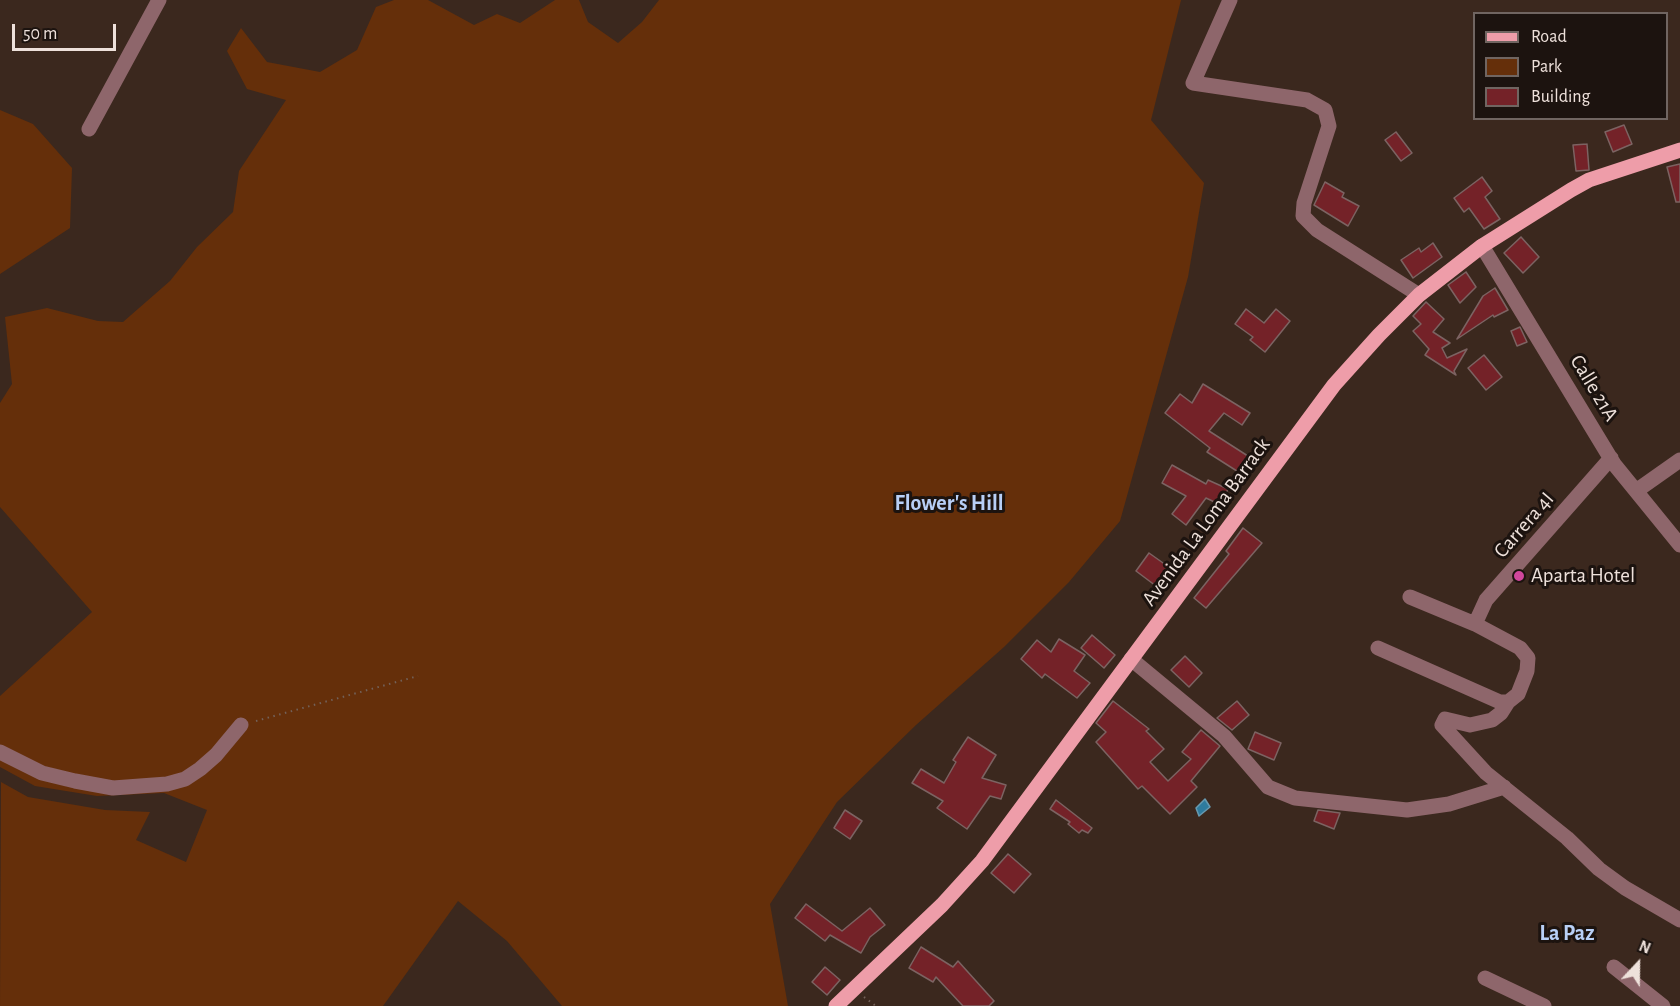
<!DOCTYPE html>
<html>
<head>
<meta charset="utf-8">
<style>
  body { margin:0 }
  #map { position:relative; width:1680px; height:1006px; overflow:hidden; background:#3b281e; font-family:"Alegreya Sans",sans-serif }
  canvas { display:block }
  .legend { position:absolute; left:1473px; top:12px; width:195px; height:108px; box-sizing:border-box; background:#1c130f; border:2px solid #706561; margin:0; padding:8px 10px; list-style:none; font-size:18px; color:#eee1db }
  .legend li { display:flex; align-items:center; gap:12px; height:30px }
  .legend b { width:30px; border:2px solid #706561 }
  .north { position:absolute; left:1608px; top:934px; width:60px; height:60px; -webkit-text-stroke:4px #1c130f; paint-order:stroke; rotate:22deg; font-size:16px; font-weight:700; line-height:24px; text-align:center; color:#eee1db }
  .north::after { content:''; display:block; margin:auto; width:21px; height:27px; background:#eee1db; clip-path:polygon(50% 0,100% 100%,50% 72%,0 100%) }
  .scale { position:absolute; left:12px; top:24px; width:104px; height:27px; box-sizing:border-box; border:3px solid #eee1db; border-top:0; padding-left:8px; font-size:18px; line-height:21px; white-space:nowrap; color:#eee1db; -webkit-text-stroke:4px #1c130f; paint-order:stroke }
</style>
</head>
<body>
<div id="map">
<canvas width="1680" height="1006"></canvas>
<ul class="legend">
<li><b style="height:8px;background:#ee9da9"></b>Road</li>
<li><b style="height:16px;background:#652f0a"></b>Park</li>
<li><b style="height:16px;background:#742228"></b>Building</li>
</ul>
<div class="north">N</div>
<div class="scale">50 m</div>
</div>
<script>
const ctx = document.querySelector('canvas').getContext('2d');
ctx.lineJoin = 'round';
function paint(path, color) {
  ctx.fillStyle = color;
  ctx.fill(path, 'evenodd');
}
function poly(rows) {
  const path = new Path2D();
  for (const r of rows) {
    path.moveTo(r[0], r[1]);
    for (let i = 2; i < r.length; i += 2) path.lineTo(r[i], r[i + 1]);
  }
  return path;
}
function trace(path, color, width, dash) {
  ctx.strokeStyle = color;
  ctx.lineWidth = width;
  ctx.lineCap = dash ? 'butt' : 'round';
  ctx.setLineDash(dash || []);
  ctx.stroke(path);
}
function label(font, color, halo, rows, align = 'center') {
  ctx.font = font + ' "Alegreya Sans",sans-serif';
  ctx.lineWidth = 6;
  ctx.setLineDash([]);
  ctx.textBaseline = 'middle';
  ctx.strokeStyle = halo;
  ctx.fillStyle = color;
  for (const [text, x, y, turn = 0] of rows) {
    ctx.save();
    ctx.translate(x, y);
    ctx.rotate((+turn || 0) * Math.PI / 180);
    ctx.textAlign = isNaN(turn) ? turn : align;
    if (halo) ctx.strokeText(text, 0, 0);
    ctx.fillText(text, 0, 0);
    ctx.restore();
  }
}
paint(poly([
  [394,0,428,0,474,25,497,14,520,23,555,0,579,0,588,22,618,43,642,22,659,0,1181,0,1151,120,1204,183,1188,277,1120,521,1069,582,1004,647,916,725,837,802,770,904,788,1006,562,1006,507,941,458,901,383,1006,0,1006,1,782,28,797,105,810,150,812,136,840,186,862,207,810,164,793,97,796,35,786,0,767,0,696,92,612,0,507,0,403,12,384,5,317,47,308,98,321,123,322,170,281,197,247,233,212,239,171,286,100,247,89,227,51,241,28,267,62,320,72,357,50,376,7],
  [0,110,33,124,72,168,70,228,0,274]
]), '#652f0a');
const water = poly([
  [1205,799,1210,807,1199,816,1196,808,1205,799]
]);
paint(water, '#2e7b9e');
trace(water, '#689ab0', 1.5);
const building = poly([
  [1624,125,1632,144,1613,152,1605,132,1624,125],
  [1396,132,1412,153,1401,161,1385,140,1396,132],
  [1587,144,1589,170,1576,171,1573,145,1587,144],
  [1680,164,1680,202,1676,202,1667,167,1680,164],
  [1482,177,1492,191,1485,197,1500,219,1484,229,1469,208,1464,212,1454,198,1482,177],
  [1325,182,1344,193,1342,197,1359,206,1348,226,1314,205,1325,182],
  [1521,237,1539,257,1523,273,1504,253,1521,237],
  [1433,243,1442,257,1413,278,1401,260,1419,248,1421,252,1433,243],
  [1466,272,1476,287,1460,303,1448,285,1466,272],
  [1495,288,1508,310,1494,317,1493,315,1457,339,1483,296,1495,288],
  [1426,302,1444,319,1433,332,1450,343,1442,348,1447,358,1467,349,1454,371,1456,375,1425,355,1429,349,1413,331,1421,324,1413,316,1426,302],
  [1246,309,1264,323,1276,309,1290,321,1265,352,1250,340,1253,337,1235,324,1246,309],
  [1520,327,1527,342,1517,346,1511,331,1520,327],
  [1484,355,1502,377,1486,390,1468,368,1484,355],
  [1203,384,1250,413,1242,425,1224,413,1209,431,1251,458,1240,473,1207,452,1210,448,1165,413,1180,394,1192,403,1203,384],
  [1172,465,1206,484,1208,480,1228,489,1221,505,1206,498,1186,525,1172,514,1186,496,1162,483,1172,465],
  [1243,528,1262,543,1206,608,1194,598,1229,554,1226,551,1243,528],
  [1149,553,1173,570,1160,589,1136,571,1149,553],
  [1092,635,1115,655,1104,668,1081,648,1092,635],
  [1059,639,1085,655,1074,671,1090,683,1077,698,1045,674,1042,678,1021,659,1037,640,1051,652,1059,639],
  [1185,656,1202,673,1189,687,1171,670,1185,656],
  [1113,701,1149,729,1146,731,1164,749,1150,762,1168,781,1191,759,1182,752,1201,730,1220,746,1191,781,1197,787,1170,814,1142,786,1138,789,1096,742,1106,732,1096,723,1113,701],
  [1237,701,1249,715,1232,730,1217,718,1237,701],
  [1255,732,1281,743,1274,760,1248,749,1255,732],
  [968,737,996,755,982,778,1006,785,1001,799,990,796,967,829,937,808,943,801,912,783,921,769,944,783,956,762,953,760,968,737],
  [1056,800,1092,828,1088,833,1082,830,1079,833,1068,824,1070,822,1050,809,1056,800],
  [845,810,862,821,850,839,834,828,845,810],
  [1318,810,1340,813,1334,829,1314,821,1318,810],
  [1008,854,1031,874,1014,893,991,873,1008,854],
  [806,904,842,931,870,908,885,925,870,937,861,953,830,935,825,941,795,918,806,904],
  [921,947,953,967,958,961,994,1001,989,1006,963,1006,936,977,933,982,909,968,921,947],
  [825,967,840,980,827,995,812,982,825,967]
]);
paint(building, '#742228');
trace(building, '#7c6362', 1.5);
trace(poly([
  [256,721,418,676],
  [864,997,876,1006]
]), '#736159', 2, [1.5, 4.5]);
trace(poly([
  [1230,0,1193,83,1307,100,1325,110,1329,126,1304,203,1303,216,1317,230,1419,295],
  [89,129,159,0],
  [1482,246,1614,464,1680,545],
  [1636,491,1680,460],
  [1475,624,1486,600,1611,458],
  [1378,648,1500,702,1508,702,1518,694,1527,671,1528,658,1520,648,1475,624,1410,597],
  [1131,659,1224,736,1268,787,1295,798,1407,810,1449,804,1504,787],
  [1508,702,1501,713,1492,720,1470,725,1445,719,1442,725,1486,773,1567,838,1599,869,1625,888,1680,920],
  [0,752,42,773,75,781,113,788,167,784,185,779,200,769,216,755,241,725],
  [1614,967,1663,1006],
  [1485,978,1544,1006]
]), '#8e666b', 15);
trace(poly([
  [836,1006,942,905,982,861,1334,385,1379,335,1419,295,1482,246,1571,190,1589,180,1680,150]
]), '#ee9da9', 15);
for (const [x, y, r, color] of [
  [1519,576,6,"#d1479c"]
]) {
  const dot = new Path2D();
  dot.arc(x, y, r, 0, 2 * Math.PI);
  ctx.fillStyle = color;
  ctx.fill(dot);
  trace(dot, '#1c130f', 2);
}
label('21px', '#eee1db', '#1c130f', [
  ["Calle 21A",1594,388,59],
  ["Avenida La Loma Barrack",1206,522,-54],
  ["Carrera 4I",1524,525,-49]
]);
label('21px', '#eee1db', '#1c130f', [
  ["Aparta Hotel",1531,576]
], 'left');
label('bold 22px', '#b8cff6', '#1c130f', [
  ["Flower's Hill",949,503],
  ["La Paz",1567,933]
]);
</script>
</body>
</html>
